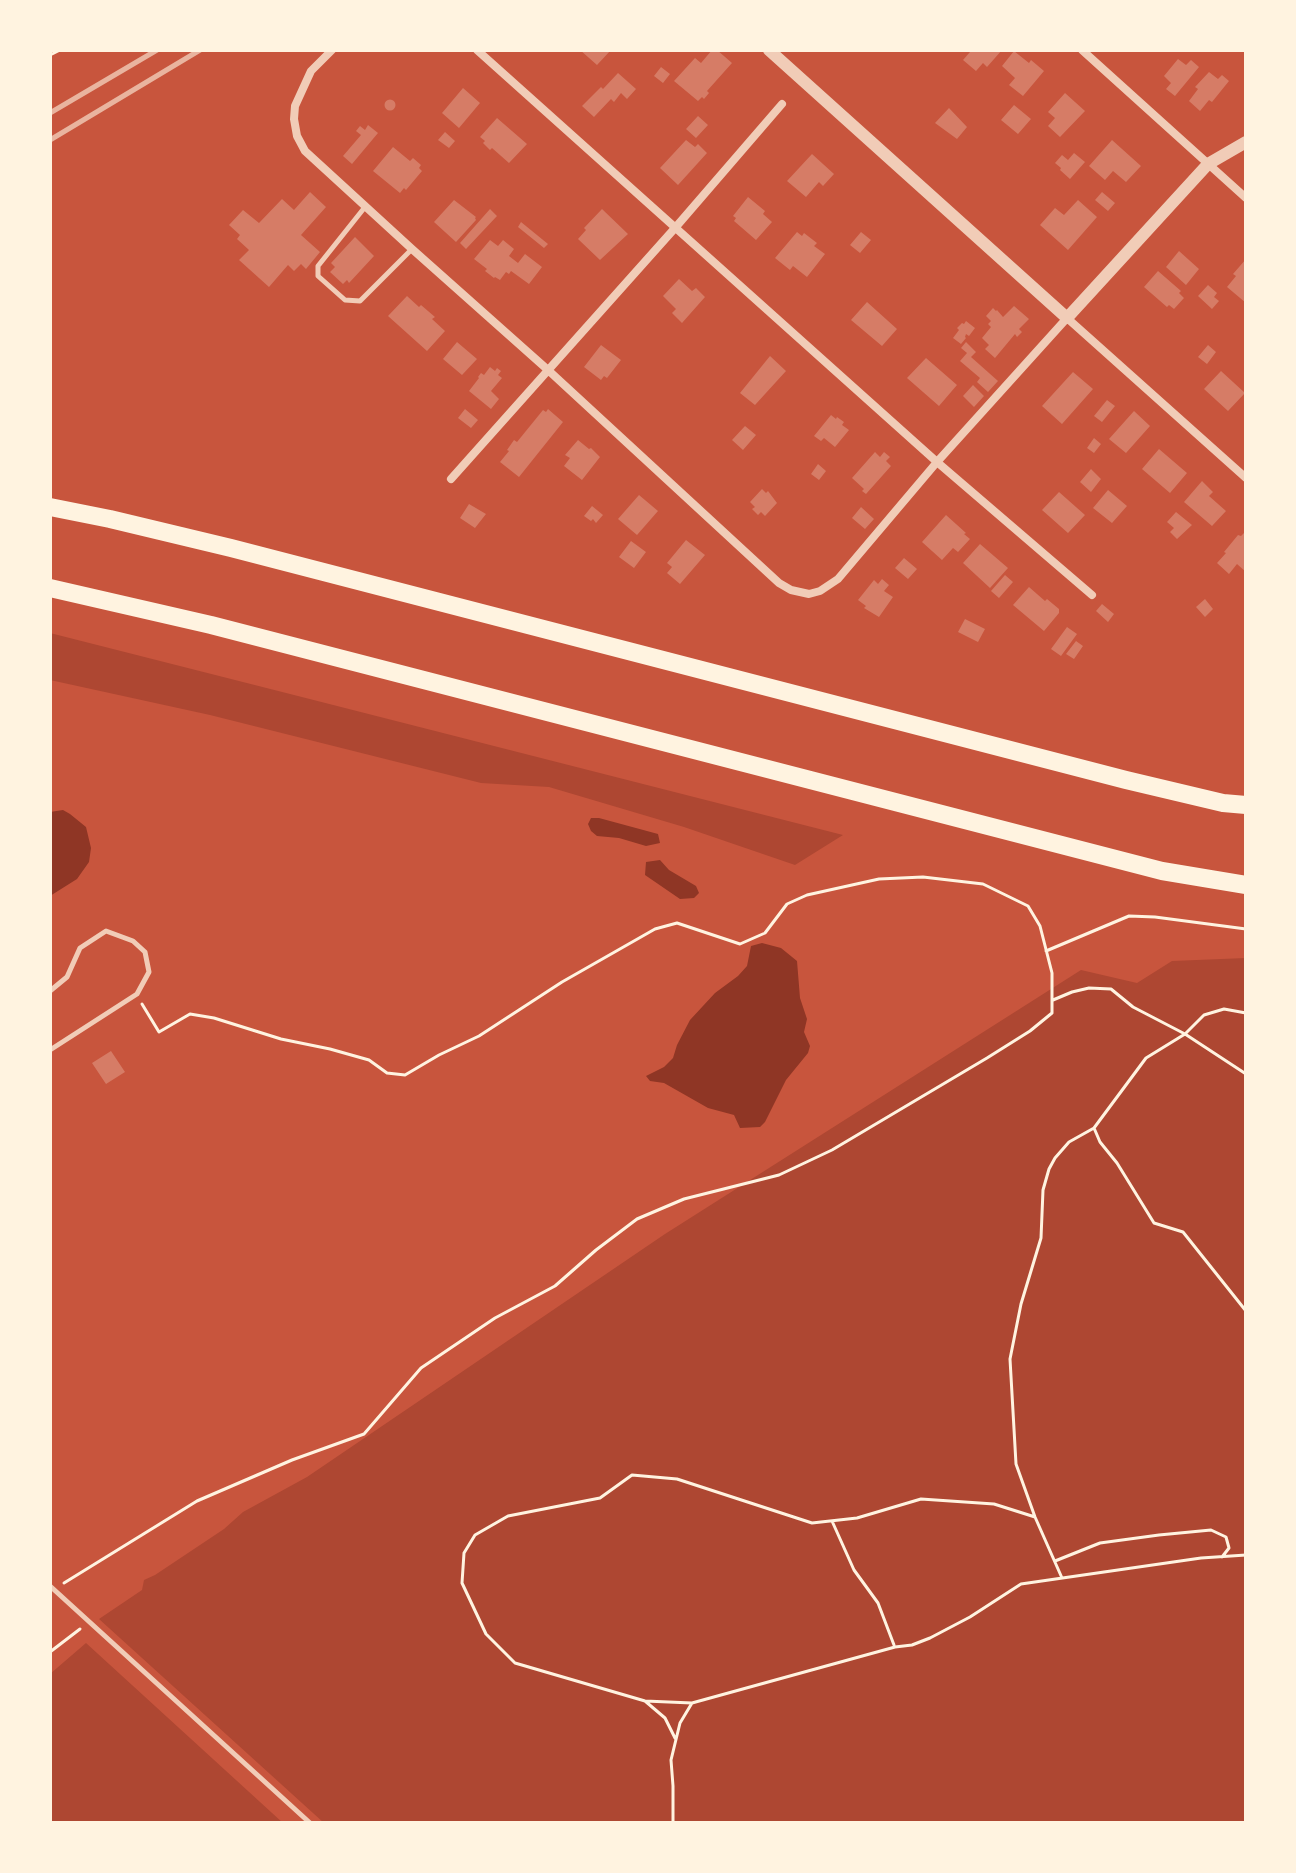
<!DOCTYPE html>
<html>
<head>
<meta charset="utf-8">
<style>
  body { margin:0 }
  #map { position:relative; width:1296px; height:1873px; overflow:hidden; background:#c8553d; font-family:"Roboto Condensed",sans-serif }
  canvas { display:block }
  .frame { position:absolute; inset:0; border:52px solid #fff3e0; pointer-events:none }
</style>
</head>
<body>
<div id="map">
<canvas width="1296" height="1873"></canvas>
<div class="frame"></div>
</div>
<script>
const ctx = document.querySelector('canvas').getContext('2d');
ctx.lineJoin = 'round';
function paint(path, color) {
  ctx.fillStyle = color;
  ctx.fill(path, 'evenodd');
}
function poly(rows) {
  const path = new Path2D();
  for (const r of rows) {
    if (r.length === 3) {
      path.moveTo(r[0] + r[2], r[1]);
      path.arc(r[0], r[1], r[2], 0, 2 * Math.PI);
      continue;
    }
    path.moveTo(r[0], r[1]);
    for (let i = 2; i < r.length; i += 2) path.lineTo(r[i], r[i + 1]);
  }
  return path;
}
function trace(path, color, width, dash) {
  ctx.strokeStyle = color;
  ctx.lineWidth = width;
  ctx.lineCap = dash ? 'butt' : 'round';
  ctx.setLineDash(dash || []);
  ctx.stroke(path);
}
paint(poly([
  [50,633,294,695,843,835,795,865,684,827,549,787,481,783,210,715,50,680],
  [1246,958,1246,1823,324,1823,99,1619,142,1590,144,1580,155,1575,224,1529,243,1512,307,1477,665,1234,1081,970,1137,983,1172,961],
  [86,1643,283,1823,50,1823,50,1674]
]), '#ae4732');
paint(poly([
  [63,810,70,814,86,827,91,848,89,862,77,879,50,896,50,812],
  [591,818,599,818,658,834,660,843,646,846,619,838,597,836,591,831,588,824],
  [660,860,669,870,696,886,699,893,694,898,680,899,645,875,646,862],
  [762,943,781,948,797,961,800,998,807,1019,804,1032,810,1046,808,1053,786,1080,765,1122,760,1127,740,1128,734,1115,708,1108,664,1083,650,1081,646,1076,664,1067,673,1058,677,1045,690,1020,715,993,738,976,747,966,751,946]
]), '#8f3625');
paint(poly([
  [580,50,611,50,597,65],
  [712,50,717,50,732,63,707,91,709,93,704,99,702,97,698,101,674,81,695,58,701,63],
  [968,50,1002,50,987,67,983,63,976,71,963,60,970,52],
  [1014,51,1029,63,1031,60,1044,71,1023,96,1009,85,1015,78,1002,66],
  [1178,59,1186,65,1191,60,1199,67,1175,96,1166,89,1171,83,1164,76],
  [661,67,670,74,663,83,654,76],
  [1209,72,1218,79,1222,75,1229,81,1212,102,1209,100,1200,111,1189,101,1198,89,1195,87],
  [618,73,636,89,627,99,621,93,614,102,611,99,594,117,582,106,601,87,603,89],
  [463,88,480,103,459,128,442,113],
  [1065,93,1085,111,1060,137,1048,126,1055,118,1048,112],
  [390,105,5.5],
  [1014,105,1031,119,1018,134,1001,120],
  [949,108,967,127,957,139,935,123],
  [698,116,708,125,696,138,686,129],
  [497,118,527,144,509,163,492,148,490,150,483,143,485,141,480,137],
  [368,125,378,133,352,164,343,156,361,135,356,131,360,126,365,130],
  [445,132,455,141,449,148,438,140],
  [686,140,695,147,698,144,707,153,678,185,660,168],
  [1112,140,1141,166,1126,182,1113,171,1105,180,1089,166],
  [393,147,410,161,413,158,421,165,419,168,422,171,406,190,404,188,400,193,373,171],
  [1074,153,1085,162,1070,179,1060,170,1061,168,1055,163,1062,155,1068,160],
  [812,154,834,174,823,186,819,182,806,197,787,181],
  [310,192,326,207,301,235,320,252,306,269,301,264,294,271,288,265,269,287,239,260,249,250,237,239,240,235,229,225,243,210,259,223,282,199,294,210],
  [1102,192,1115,203,1108,211,1095,200],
  [748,197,765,211,763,214,772,222,756,240,734,221,736,218,733,216],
  [454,200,476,217,475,218,476,220,456,242,434,222],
  [1078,200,1097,217,1068,250,1040,225,1055,208,1064,215],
  [490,209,497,216,466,249,460,243],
  [602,209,628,234,600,260,578,239,586,230,584,228],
  [521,222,548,244,544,248,518,227],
  [797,232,802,236,804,233,817,243,814,246,825,254,807,277,793,266,790,270,775,258],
  [861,232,871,240,860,253,850,245],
  [355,237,374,256,349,283,347,280,343,284,330,272,335,267,331,263],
  [490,240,498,246,503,240,514,249,509,256,518,263,525,254,542,267,529,284,511,271,509,274,506,272,500,280,495,277,494,278,485,271,487,269,474,259],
  [1179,251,1199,269,1186,285,1166,267],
  [1246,259,1246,303,1227,287,1236,276,1233,274],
  [1158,271,1181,291,1179,293,1184,298,1174,309,1169,305,1167,307,1144,287],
  [679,279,692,291,696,288,705,297,682,323,672,313,676,309,663,296],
  [1208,285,1217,293,1214,297,1219,301,1212,309,1198,296],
  [407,296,419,307,421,305,435,317,432,319,445,331,427,351,388,316],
  [867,302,897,329,882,346,851,320],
  [1014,306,1029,319,1019,329,1022,332,1017,337,1015,334,995,358,985,349,989,345,982,338,991,327,988,324,991,321,986,316,993,308,996,311,997,310,1003,317],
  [966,321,975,328,969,336,966,334,965,337,966,338,961,344,953,338,959,330,957,328,962,323,964,324],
  [457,342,477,359,462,375,443,359],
  [966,342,976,352,971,357,998,381,988,392,977,382,980,378,960,361,967,353,961,348],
  [601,345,621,360,607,378,604,376,601,380,584,367],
  [1208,345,1216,352,1207,364,1198,357],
  [770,356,786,371,755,405,740,393],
  [926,358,957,385,939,406,907,378],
  [490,367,495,371,497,368,501,371,498,375,502,378,491,391,499,399,491,409,469,391,479,378,478,377,481,373,484,375],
  [1221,371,1245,393,1228,411,1204,389],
  [1073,372,1093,389,1062,424,1042,406],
  [973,385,984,396,974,407,963,396],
  [1107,400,1115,406,1102,422,1094,416],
  [465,409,478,420,471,428,458,418],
  [548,409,563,422,519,477,500,462,509,451,507,450,514,440,517,442,543,410,546,412],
  [1134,411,1150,426,1126,453,1109,439],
  [831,415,836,419,837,417,844,422,842,425,849,430,835,447,824,438,821,441,814,436],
  [745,426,756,435,743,450,732,440],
  [1094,438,1101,444,1094,453,1087,448],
  [578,440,589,449,591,448,600,457,582,480,564,466,570,458,565,455],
  [1159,449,1187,473,1170,493,1142,469],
  [875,452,880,457,884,452,890,457,886,461,891,466,866,494,862,491,864,489,852,478],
  [818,464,826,471,819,480,811,474],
  [1091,469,1101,479,1091,492,1080,482],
  [1202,481,1213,492,1209,496,1226,511,1212,526,1184,502],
  [762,489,766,493,768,491,777,503,765,516,761,512,758,515,752,509,755,507,750,502],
  [1108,490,1127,506,1112,523,1093,508],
  [1059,492,1085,515,1068,533,1042,510],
  [639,495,658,511,637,535,618,519],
  [469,504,486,514,475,528,460,518],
  [592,506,603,515,596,523,593,519,591,521,584,516],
  [861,507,874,519,865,529,852,518],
  [1176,512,1192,525,1177,539,1170,532,1174,528,1167,522],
  [946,515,966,533,964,534,970,539,958,552,953,548,942,560,922,542],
  [1244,533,1246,534,1246,572,1237,564,1229,574,1217,563,1226,553,1224,552,1238,535,1241,536],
  [686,540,705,555,680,584,667,573,672,567,667,563],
  [631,541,646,552,634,568,619,557],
  [980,544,1008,568,990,588,963,563],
  [904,558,917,569,908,579,895,568],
  [1005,575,1013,582,999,598,991,591],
  [882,579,889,585,884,591,893,597,879,617,864,608,866,606,858,600,874,580,878,584],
  [1029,587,1045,601,1047,599,1059,609,1059,613,1044,631,1013,605],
  [1205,599,1213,609,1205,617,1196,607],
  [1102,604,1114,614,1108,622,1096,611],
  [965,619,985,629,978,642,958,632],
  [1067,627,1077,634,1061,656,1051,649],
  [1076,641,1083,646,1074,659,1066,654],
  [111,1051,125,1072,106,1084,92,1063]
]), '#d67c66');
trace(poly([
  [50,55,60,50],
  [1046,951,1129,916,1155,917,1246,929],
  [1053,1000,1072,992,1089,988,1111,989,1133,1007,1185,1034,1246,1074],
  [1246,1013,1224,1009,1204,1015,1185,1034,1146,1058,1094,1128,1100,1142,1117,1163,1154,1223,1183,1232,1246,1311],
  [832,1521,854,1570,878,1603,894,1645],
  [1055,1561,1100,1543,1159,1535,1211,1530,1226,1537,1229,1548,1222,1557],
  [1062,1578,1035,1517,1016,1464,1010,1359,1021,1304,1041,1238,1043,1190,1049,1169,1055,1158,1069,1142,1094,1128],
  [64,1583,197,1501,292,1460,364,1434,421,1368,495,1318,555,1286,596,1250,637,1219,684,1199,779,1175,832,1150,987,1058,1030,1031,1052,1013,1052,973,1040,926,1028,906,983,884,923,877,879,879,807,895,787,904,765,933,740,944,677,923,655,929,562,982,479,1036,439,1055,405,1075,387,1073,369,1060,330,1049,281,1039,214,1018,190,1014,159,1032,142,1004],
  [50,1652,80,1629],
  [645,1701,665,1718,675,1738],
  [692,1703,645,1701,515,1663,486,1634,462,1583,464,1553,475,1535,508,1516,600,1498,632,1475,677,1479,812,1523,857,1518,921,1499,994,1504,1035,1517],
  [673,1823,673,1786,671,1760,680,1723,692,1703,895,1647,912,1645,930,1638,970,1617,1021,1584,1201,1558,1246,1555]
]), '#fff3e0', 3);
trace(poly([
  [365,207,318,266,318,276,345,300,360,301,412,249],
  [50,991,67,977,80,948,106,931,133,941,145,952,149,972,137,994,50,1050],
  [50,1586,310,1823]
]), '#f1ccb7', 5);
trace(poly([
  [332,50,311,71,295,106,294,119,297,136,305,151,412,249,548,370,779,583,791,590,809,594,820,591,838,579,937,462,1067,318,1246,478],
  [477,50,937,462,1092,595],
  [1082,50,1246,198],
  [451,479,675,228,782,104]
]), '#f1ccb7', 8);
trace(poly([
  [769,50,1067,318,1208,164,1246,142]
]), '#f1ccb7', 12);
trace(poly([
  [50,507,110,519,231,548,1126,780,1223,803,1246,805],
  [50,588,211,625,1162,871,1246,885]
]), '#fff3e0', 18);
trace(poly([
  [50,113,157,50],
  [50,140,200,50]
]), '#e9b49f', 5);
</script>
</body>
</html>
